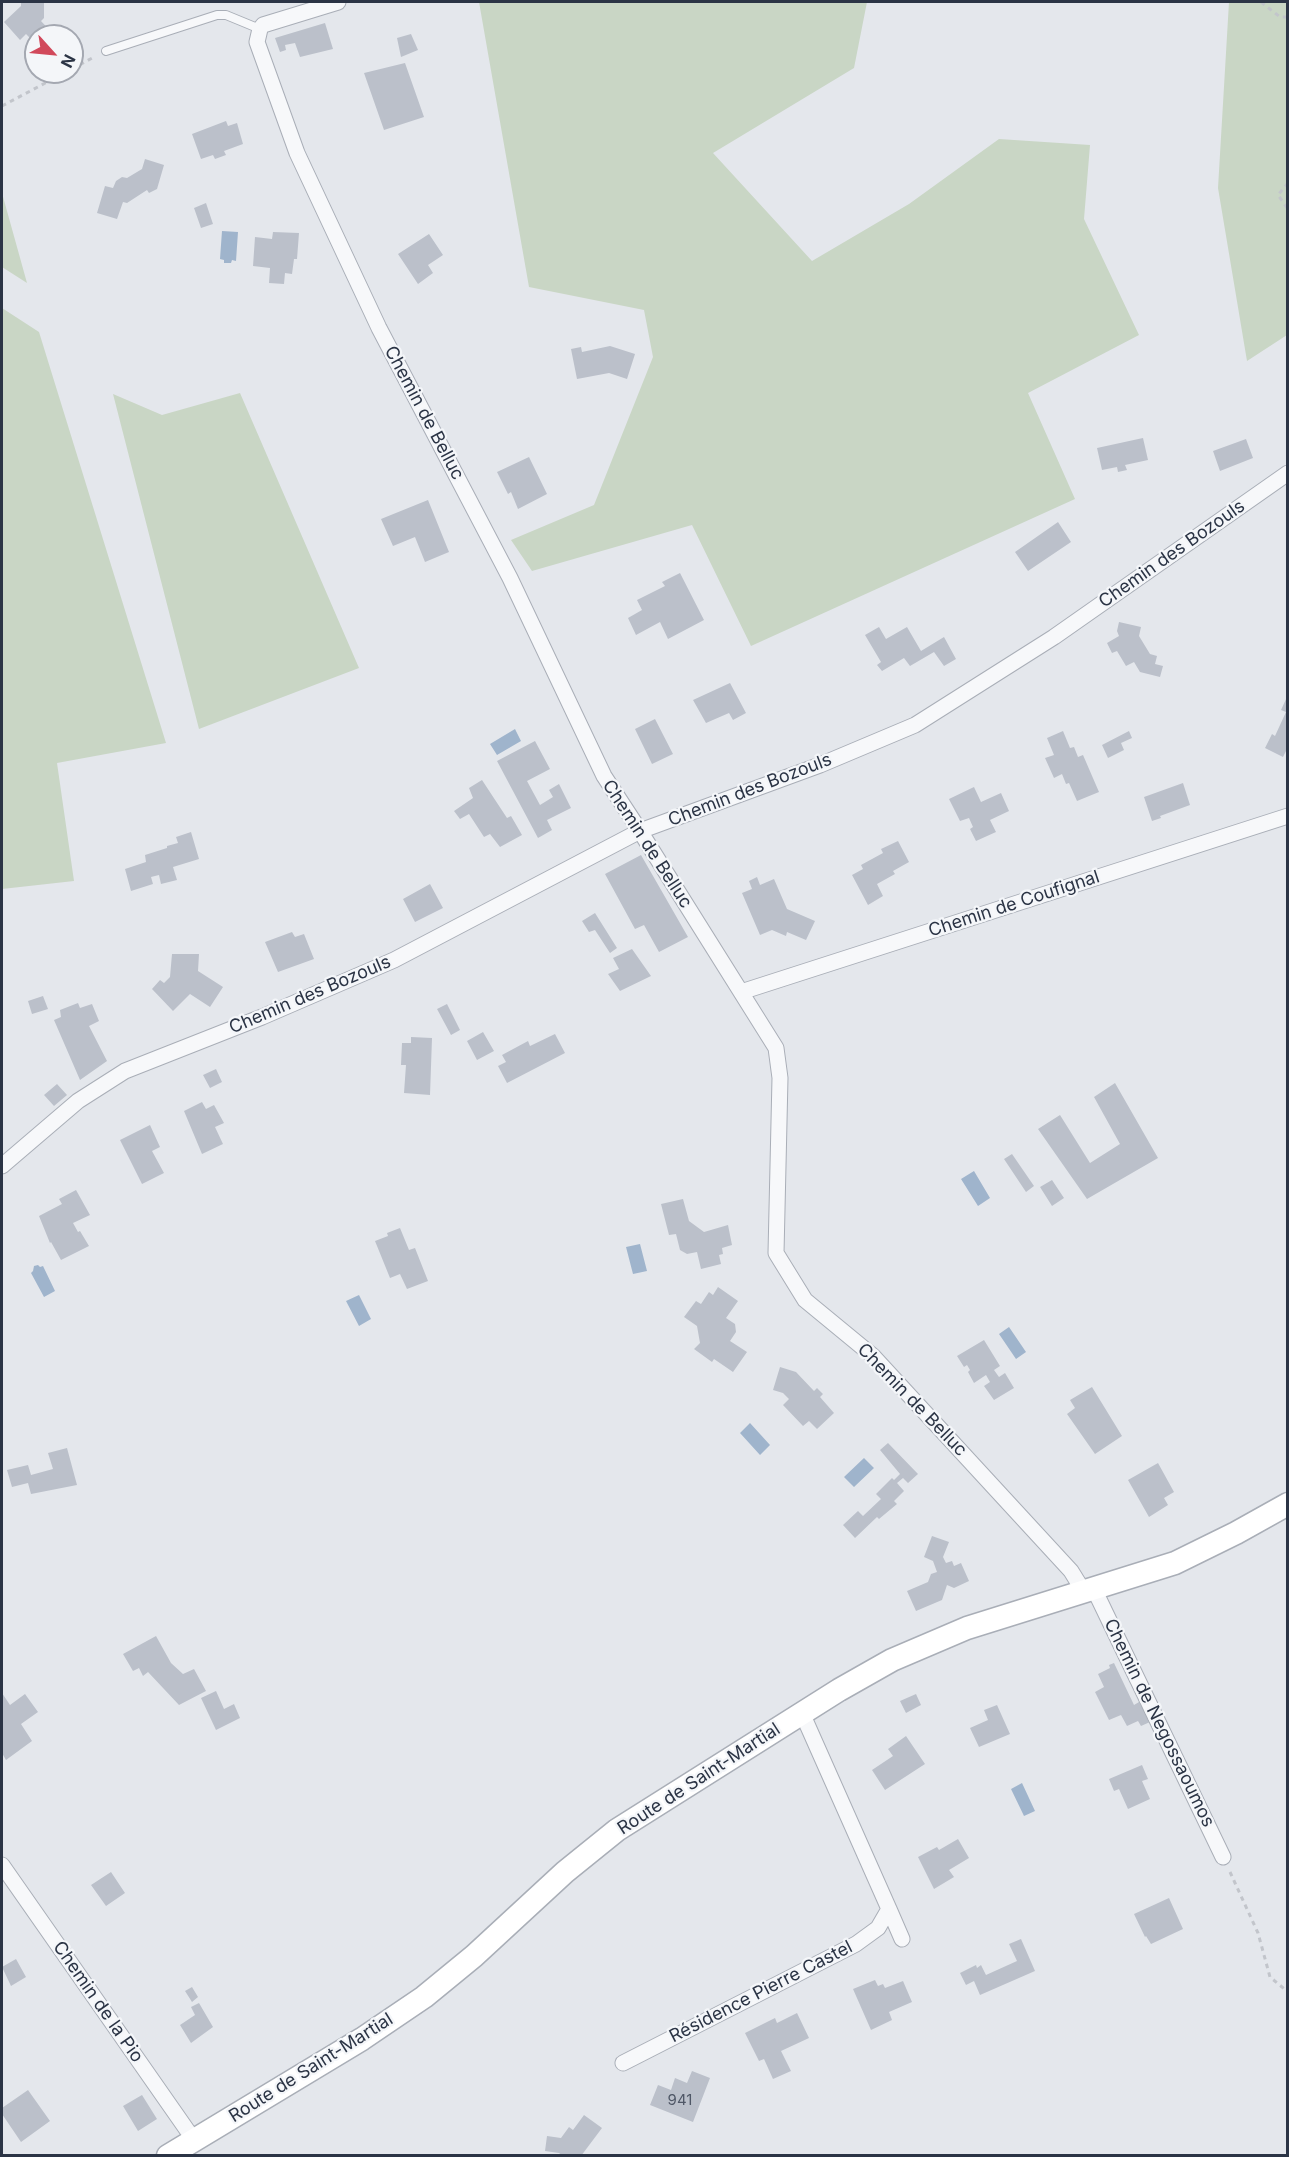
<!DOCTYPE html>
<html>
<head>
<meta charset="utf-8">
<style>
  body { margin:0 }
  #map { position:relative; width:1289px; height:2157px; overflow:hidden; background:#e4e7ec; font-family:Inter,sans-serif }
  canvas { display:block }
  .frame { position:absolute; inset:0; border:3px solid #2b3445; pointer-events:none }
  .north { position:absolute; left:24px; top:24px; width:60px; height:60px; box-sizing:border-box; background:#f4f6f9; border:2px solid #a4a8b1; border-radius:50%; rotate:117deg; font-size:16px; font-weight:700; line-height:24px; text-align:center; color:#2b3445 }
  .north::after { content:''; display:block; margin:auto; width:21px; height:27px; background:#d1495b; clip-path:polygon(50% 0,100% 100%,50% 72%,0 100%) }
</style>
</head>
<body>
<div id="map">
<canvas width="1289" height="2157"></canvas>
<div class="frame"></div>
<div class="north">N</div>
</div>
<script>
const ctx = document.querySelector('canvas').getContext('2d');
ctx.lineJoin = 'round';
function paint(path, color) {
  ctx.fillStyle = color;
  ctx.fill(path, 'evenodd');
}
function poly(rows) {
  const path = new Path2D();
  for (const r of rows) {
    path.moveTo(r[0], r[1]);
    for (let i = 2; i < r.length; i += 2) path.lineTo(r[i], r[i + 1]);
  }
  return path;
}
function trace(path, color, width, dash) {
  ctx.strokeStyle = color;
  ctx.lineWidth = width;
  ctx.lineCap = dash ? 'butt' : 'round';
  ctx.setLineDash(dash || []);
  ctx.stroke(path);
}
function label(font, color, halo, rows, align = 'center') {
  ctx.font = font + ' Inter,sans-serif';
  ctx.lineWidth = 4.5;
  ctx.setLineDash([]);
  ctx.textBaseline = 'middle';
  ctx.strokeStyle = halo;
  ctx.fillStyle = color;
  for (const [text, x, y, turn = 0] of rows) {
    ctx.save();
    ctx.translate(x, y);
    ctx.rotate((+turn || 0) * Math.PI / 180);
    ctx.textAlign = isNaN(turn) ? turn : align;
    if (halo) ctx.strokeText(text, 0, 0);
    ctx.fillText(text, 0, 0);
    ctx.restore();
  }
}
paint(poly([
  [479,2,867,2,854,68,713,153,812,261,909,204,999,139,1090,145,1084,219,1139,335,1028,393,1075,499,751,646,692,525,532,571,511,540,594,505,653,357,644,310,529,287],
  [1229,2,1287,2,1287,335,1247,361,1218,188],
  [2,193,27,283,2,267],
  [2,308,39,332,166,743,57,763,74,881,2,889],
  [240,393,359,668,199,729,113,394,162,415]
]), '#c9d6c5');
paint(poly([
  [222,231,238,232,236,261,232,260,231,263,224,263,224,260,220,259],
  [515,729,521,741,497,755,490,744],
  [974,1171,990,1198,978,1206,961,1179],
  [640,1244,647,1271,633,1274,626,1247],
  [38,1265,40,1267,43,1266,55,1291,44,1297,31,1273,33,1271,34,1266],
  [359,1295,371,1319,359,1326,346,1301],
  [1009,1327,1026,1352,1016,1359,999,1334],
  [750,1423,770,1445,760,1455,740,1433],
  [864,1458,874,1468,854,1487,844,1477],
  [1022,1783,1035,1811,1024,1816,1011,1789]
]), '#9fb4cc');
paint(poly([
  [21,2,44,2,44,18,41,21,55,36,36,36,36,44,26,34,20,40,4,22,21,6],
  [325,23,333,49,300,57,295,43,285,45,286,50,280,52,275,38],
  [411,34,418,50,401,57,397,38],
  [405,63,424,117,384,130,364,73],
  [226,121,228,126,237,123,243,144,224,151,226,155,215,159,213,155,201,159,192,134],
  [145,159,164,165,157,189,149,193,147,190,127,203,123,202,117,219,97,213,105,186,113,188,116,181,122,177,127,178,142,169],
  [206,203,213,224,201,228,194,208],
  [273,232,299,233,297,259,294,259,292,274,285,273,284,284,269,283,270,268,253,266,255,237,272,239],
  [429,234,443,255,428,265,433,273,418,284,398,254],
  [610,346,635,354,627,379,609,373,577,379,571,349,581,347,582,352],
  [1143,438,1148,460,1125,465,1127,470,1118,472,1117,467,1102,470,1097,448],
  [1246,439,1253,458,1220,471,1213,451],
  [529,457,547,494,518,509,511,492,508,494,497,472],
  [428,500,449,552,425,562,415,537,393,546,381,519],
  [1058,522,1071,542,1028,571,1015,552],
  [680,573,704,620,668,639,660,622,636,635,628,618,642,610,637,600,665,586,662,582],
  [1119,622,1141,627,1139,636,1150,654,1157,656,1155,664,1163,666,1160,677,1140,672,1134,662,1126,666,1117,651,1112,653,1107,643,1119,636,1117,631],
  [879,627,886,639,907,627,921,651,944,637,956,659,944,666,934,652,910,666,904,658,882,671,877,665,881,662,865,635],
  [730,683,746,713,733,720,729,713,706,723,693,700],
  [1287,697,1287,749,1283,757,1265,748,1272,734,1275,736,1286,712,1281,710],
  [655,719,673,754,652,764,635,729],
  [1063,731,1070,748,1074,747,1078,757,1083,755,1099,792,1077,801,1069,783,1066,784,1062,774,1054,778,1045,758,1054,755,1047,738],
  [1129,731,1132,738,1121,743,1124,750,1108,758,1102,745],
  [535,741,550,769,527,781,540,805,553,797,549,790,559,784,571,808,547,820,552,830,538,838,497,761],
  [482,780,507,818,511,816,522,835,500,847,490,834,484,837,469,814,460,819,454,811,473,798,469,788],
  [1183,783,1190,805,1160,816,1161,818,1152,821,1144,797],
  [974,787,981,802,1001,793,1009,811,990,820,996,832,976,841,970,829,973,827,969,818,960,821,949,799],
  [191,832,199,859,173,867,177,880,161,884,159,875,151,877,153,884,131,891,125,869,146,862,145,855,167,848,167,846,178,843,176,837],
  [898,841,909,862,893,871,895,874,877,884,883,896,868,905,852,875,863,869,861,865,883,853,881,849],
  [641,855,688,937,659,952,644,925,635,929,605,874],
  [757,877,760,885,774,879,787,909,815,921,806,940,787,932,786,936,772,930,760,935,742,893,752,889,749,881],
  [430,884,443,908,415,922,403,899],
  [595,913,617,948,610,953,595,930,589,932,582,921],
  [292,932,295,937,304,934,314,959,278,972,265,942],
  [632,949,651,976,620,991,608,974,619,969,613,958],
  [172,954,199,954,198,971,223,987,210,1007,190,994,173,1011,152,989,160,980,164,983,170,977],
  [43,996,48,1009,32,1014,28,1001],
  [78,1003,80,1008,92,1004,99,1021,89,1026,107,1061,80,1080,54,1020,61,1017,60,1010],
  [447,1004,460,1030,451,1035,437,1009],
  [483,1032,494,1051,477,1060,467,1041],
  [555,1034,565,1053,507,1083,498,1066,506,1062,502,1055,528,1041,530,1046],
  [411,1037,432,1038,430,1095,404,1093,406,1065,401,1065,402,1043,411,1043],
  [216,1069,222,1082,210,1088,203,1075],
  [1115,1083,1158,1158,1087,1199,1038,1129,1060,1115,1090,1163,1120,1144,1094,1097],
  [57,1084,67,1095,54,1106,44,1095],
  [202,1102,206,1109,214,1105,224,1123,215,1127,223,1144,202,1154,184,1111],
  [150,1125,160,1147,152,1151,164,1173,142,1184,120,1140],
  [1012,1154,1034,1186,1026,1192,1004,1159],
  [1052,1180,1064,1198,1052,1206,1040,1187],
  [76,1190,90,1215,73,1223,78,1232,80,1231,89,1246,61,1260,51,1242,50,1243,39,1216,62,1204,59,1199],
  [683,1199,689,1221,704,1232,728,1225,732,1245,722,1248,723,1254,719,1255,721,1264,701,1269,697,1252,687,1254,680,1250,676,1234,669,1235,661,1204],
  [400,1228,409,1250,415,1248,428,1281,407,1289,400,1274,390,1278,375,1241,388,1236,387,1233],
  [718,1287,738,1301,726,1318,735,1324,736,1332,730,1341,747,1352,733,1372,714,1359,712,1362,694,1349,700,1343,697,1326,684,1317,696,1301,701,1304,709,1292,713,1295],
  [984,1340,1000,1366,994,1370,999,1377,1005,1373,1014,1388,994,1400,984,1386,990,1382,986,1375,974,1383,968,1372,970,1370,967,1365,964,1367,957,1356],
  [780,1367,796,1372,814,1391,817,1388,823,1394,820,1397,834,1413,817,1429,809,1421,803,1426,783,1405,789,1399,783,1393,773,1390],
  [1092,1387,1122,1436,1095,1454,1067,1414,1075,1408,1070,1400],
  [888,1443,918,1474,908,1483,903,1478,897,1483,904,1491,894,1501,897,1504,879,1519,877,1517,855,1538,843,1525,858,1511,863,1516,881,1499,876,1494,892,1478,894,1480,900,1474,880,1450],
  [67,1448,77,1485,31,1494,28,1483,12,1487,7,1470,28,1465,31,1475,53,1469,48,1453],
  [1158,1463,1174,1492,1164,1498,1168,1505,1149,1517,1128,1480],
  [932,1536,949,1542,943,1557,946,1563,952,1561,954,1566,961,1563,969,1581,954,1588,947,1585,942,1600,916,1611,907,1591,928,1582,931,1574,937,1572,933,1561,924,1557],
  [156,1636,171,1663,183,1674,194,1669,206,1691,179,1705,148,1672,143,1676,139,1668,133,1671,123,1654],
  [1114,1663,1134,1705,1139,1702,1150,1722,1141,1726,1138,1721,1127,1726,1121,1715,1109,1720,1095,1692,1104,1687,1098,1674,1110,1668,1109,1665],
  [216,1691,224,1709,234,1704,240,1718,216,1730,201,1698],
  [2,1693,10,1705,25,1694,38,1712,21,1724,32,1741,6,1760,2,1753],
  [916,1694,921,1705,906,1713,900,1701],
  [997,1705,1010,1734,979,1747,970,1728,988,1720,984,1710],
  [906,1736,925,1764,885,1790,872,1770,893,1756,888,1749],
  [1142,1765,1148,1779,1142,1781,1150,1799,1128,1809,1119,1789,1114,1791,1109,1779],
  [958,1839,969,1858,949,1870,954,1877,934,1889,918,1857,937,1847,939,1850],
  [111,1872,125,1893,106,1906,91,1885],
  [1169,1898,1183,1929,1151,1944,1146,1936,1145,1937,1134,1914],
  [1021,1939,1035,1971,980,1995,974,1981,966,1985,960,1973,976,1965,977,1968,981,1965,986,1975,1017,1961,1009,1944],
  [16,1959,26,1977,11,1986,2,1967],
  [875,1980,878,1986,883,1984,885,1988,903,1981,912,2002,889,2012,892,2020,871,2030,853,1989],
  [192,1987,198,1997,192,2002,185,1991],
  [199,2003,213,2027,191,2043,180,2025,195,2015,191,2007],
  [797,2013,809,2038,781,2051,791,2071,773,2079,764,2059,759,2061,745,2033,775,2018,777,2023],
  [692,2071,710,2078,693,2122,650,2105,658,2085,671,2090,675,2078,687,2083],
  [28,2090,50,2121,21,2142,2,2114,2,2108],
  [142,2095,157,2119,138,2131,123,2106],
  [584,2115,602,2128,581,2156,563,2156,559,2153,545,2151,547,2136,561,2138,569,2127,573,2130]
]), '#bbc0ca');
const service = poly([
  [106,51,217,15,226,15,260,29]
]);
const minor = poly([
  [338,2,263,25,260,29,257,42,297,153,379,328,510,578,604,776,640,831,776,1048,780,1078,776,1253,805,1300,873,1356,1071,1571,1084,1592],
  [741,992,1288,816],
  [2,1166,78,1101,125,1071,262,1017,394,960,640,831,820,765,915,725,1054,637,1288,473],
  [1094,1589,1223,1857],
  [2,1865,194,2140],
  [889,1909,902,1939],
  [623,2063,856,1944,878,1928,889,1909,802,1713]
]);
const secondary = poly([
  [168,2156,362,2039,424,1997,474,1956,565,1872,617,1830,839,1690,892,1660,967,1628,1175,1563,1236,1533,1288,1504]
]);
trace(service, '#a9aeb7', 10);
trace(minor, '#a9aeb7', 17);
trace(secondary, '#a9aeb7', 25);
trace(poly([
  [1261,2,1280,17,1288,17],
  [72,69,94,57],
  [2,106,66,72],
  [1288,183,1278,195,1288,209],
  [1230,1872,1258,1933,1270,1977,1288,1992]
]), '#c2c5cb', 3, [4.5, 4.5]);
trace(service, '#f7f8fa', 8);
trace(minor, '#f7f8fa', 15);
trace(secondary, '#fff', 22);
label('15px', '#4f5766', null, [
  ["941",680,2100]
]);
label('18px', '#2b3445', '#f4f6f9', [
  ["Chemin de Belluc",424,413,62],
  ["Chemin des Bozouls",1172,554,-35],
  ["Chemin des Bozouls",750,790,-21],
  ["Chemin de Belluc",647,844,57],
  ["Chemin de Coufignal",1014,904,-18],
  ["Chemin des Bozouls",310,995,-23],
  ["Chemin de Belluc",912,1400,46],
  ["Chemin de Negossaoumos",1159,1723,64],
  ["Route de Saint-Martial",699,1779,-33],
  ["Résidence Pierre Castel",761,1992,-27],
  ["Chemin de la Pio",98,2002,55],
  ["Route de Saint-Martial",311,2068,-32]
]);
</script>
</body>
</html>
